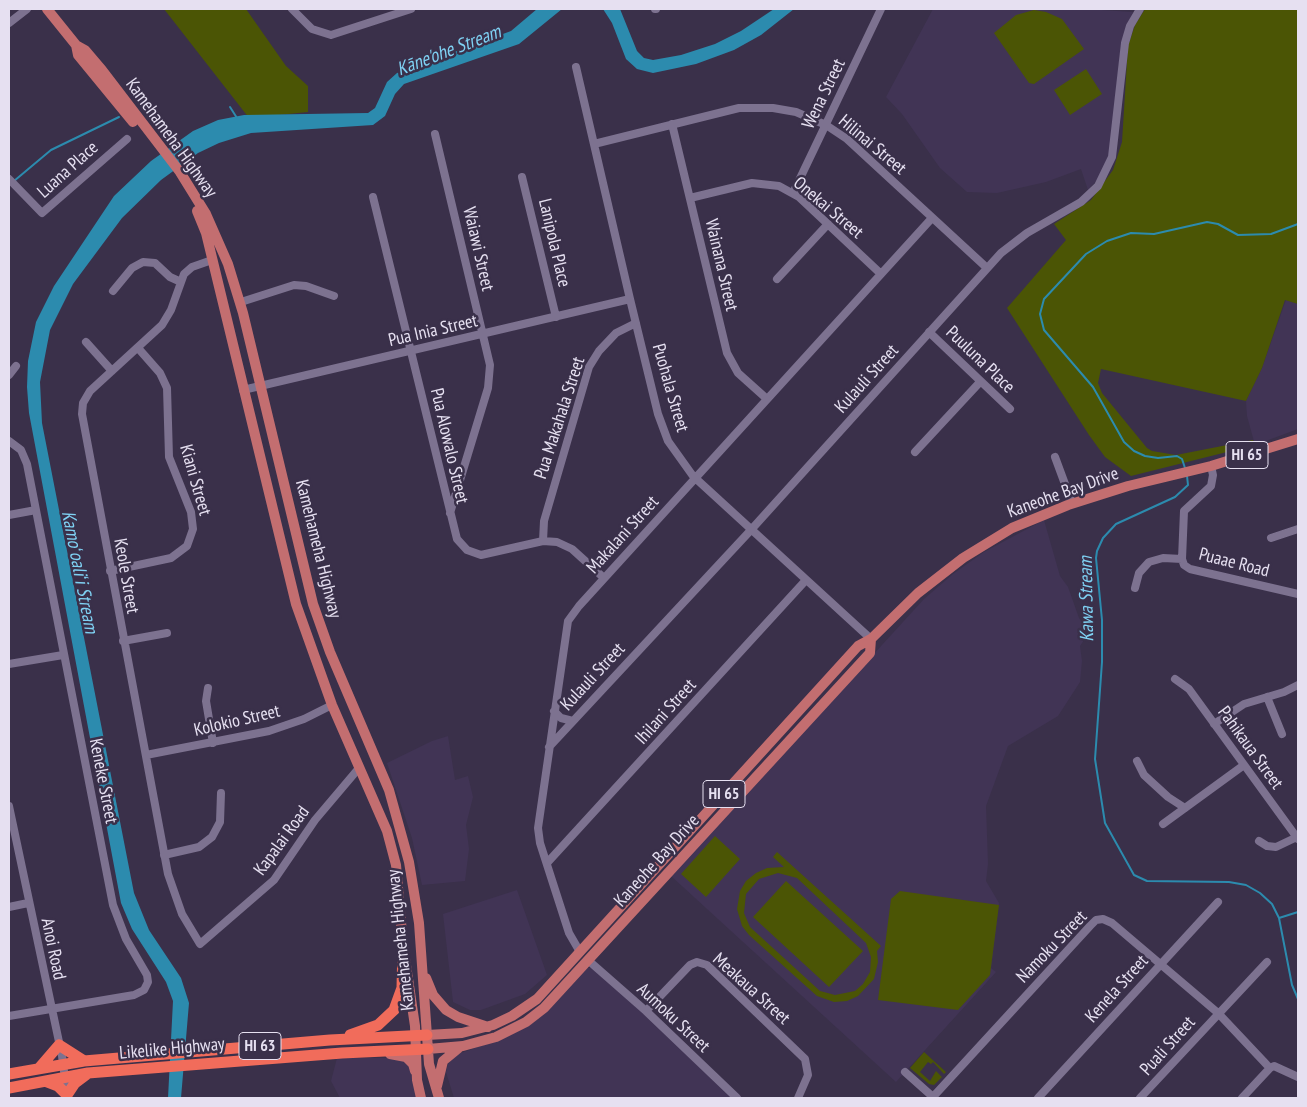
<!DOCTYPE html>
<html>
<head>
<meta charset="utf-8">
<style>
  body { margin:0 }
  #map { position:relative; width:1307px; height:1107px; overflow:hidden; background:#3a304a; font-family:"PT Sans Narrow",sans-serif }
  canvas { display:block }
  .frame { position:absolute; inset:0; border:10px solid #e6e0f1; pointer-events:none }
</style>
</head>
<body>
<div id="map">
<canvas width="1307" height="1107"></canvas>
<div class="frame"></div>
</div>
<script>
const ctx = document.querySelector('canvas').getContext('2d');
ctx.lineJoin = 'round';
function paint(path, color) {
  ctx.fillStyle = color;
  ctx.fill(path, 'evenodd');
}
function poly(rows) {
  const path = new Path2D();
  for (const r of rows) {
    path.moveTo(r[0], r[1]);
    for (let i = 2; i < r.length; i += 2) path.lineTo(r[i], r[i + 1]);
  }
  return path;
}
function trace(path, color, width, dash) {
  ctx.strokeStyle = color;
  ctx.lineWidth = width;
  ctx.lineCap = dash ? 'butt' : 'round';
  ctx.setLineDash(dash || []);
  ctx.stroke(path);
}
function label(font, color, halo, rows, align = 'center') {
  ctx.font = font + ' "PT Sans Narrow",sans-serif';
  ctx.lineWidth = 5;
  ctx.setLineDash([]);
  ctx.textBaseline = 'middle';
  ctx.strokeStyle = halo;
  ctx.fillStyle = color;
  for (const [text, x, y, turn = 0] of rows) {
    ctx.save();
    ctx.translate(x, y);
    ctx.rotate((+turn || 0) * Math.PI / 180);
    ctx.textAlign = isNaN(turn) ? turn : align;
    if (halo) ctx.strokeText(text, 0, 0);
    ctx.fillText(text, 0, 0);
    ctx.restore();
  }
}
paint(poly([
  [933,9,1086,9,1133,12,1121,44,1110,152,1098,179,1088,190,1081,169,1046,182,997,193,967,192,940,168,902,114,886,97],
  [1286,300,1298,304,1298,429,1255,445,1247,416,1246,401,1262,368],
  [1044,520,1060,576,1068,587,1079,618,1083,624,1084,640,1080,646,1082,661,1080,682,1058,716,1008,746,986,806,988,864,986,881,999,903,991,968,996,972,896,1082,671,876,924,599,953,574,984,552],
  [448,736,455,780,468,776,473,797,466,825,469,849,465,881,422,885,412,838,387,763,432,741],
  [517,890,547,975,525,994,481,1010,470,1010,453,1002,443,914],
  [586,968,592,968,648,1017,731,1098,454,1098,446,1072,448,1064,455,1055,498,1040],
  [337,1058,395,1058,407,1061,412,1069,420,1098,340,1098,331,1081]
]), '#413455');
paint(poly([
  [164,9,246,9,286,66,308,86,308,112,249,118],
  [1145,9,1298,9,1298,304,1285,300,1262,368,1246,401,1101,369,1098,383,1102,393,1147,448,1152,451,1176,455,1253,440,1255,445,1131,476,1105,457,1089,435,1007,308,1066,240,1054,224,1091,200,1113,170,1122,142,1128,46,1135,25],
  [1034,10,1046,12,1062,19,1084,49,1034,84,1029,83,994,33,1016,15],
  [1086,69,1102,94,1070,115,1054,90],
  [715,836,740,859,706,897,681,874],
  [777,852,881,946,877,951,878,962,874,979,858,996,847,1001,834,1002,817,996,749,935,742,926,737,909,740,891,746,881,756,873,767,868,784,867,773,857],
  [778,873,797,878,866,943,871,957,870,972,863,984,855,991,835,995,820,991,750,927,744,913,746,894,759,879],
  [786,881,863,951,829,987,753,917],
  [900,891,999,905,990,975,958,1010,878,1000,891,899],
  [924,1052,946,1072,944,1074,933,1062,931,1064,928,1062,920,1072,930,1081,936,1071,942,1077,934,1085,929,1084,910,1068]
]), '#4b5505');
paint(poly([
  [537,9,562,9,519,44,404,84,395,94,385,116,373,125,251,133,219,143,198,153,161,180,122,218,73,284,50,330,40,382,42,423,134,893,149,930,181,978,189,1003,181,1098,168,1098,173,1001,166,982,132,929,121,903,29,413,27,387,28,361,36,322,54,286,114,196,151,161,193,131,218,120,244,115,368,113,375,108,387,82,397,73,511,31],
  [603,9,620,9,637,51,644,58,653,60,681,55,715,44,741,31,774,9,794,9,761,35,734,50,696,64,653,73,637,69,626,59,612,23]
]), '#2c8bae');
trace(poly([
  [230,107,237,118],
  [14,181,51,150,119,117],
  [1185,468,1182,459,1177,456,1158,458,1145,456,1134,451,1124,442,1093,387,1044,330,1040,314,1044,299,1086,254,1107,241,1131,233,1154,234,1207,222,1218,224,1238,235,1271,234,1298,224],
  [1187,476,1188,485,1175,497,1116,524,1103,538,1097,551,1096,558,1102,620,1102,662,1095,759,1105,823,1134,875,1147,881,1229,882,1246,885,1260,893,1272,904,1279,918,1298,912],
  [1279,918,1292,985,1298,999]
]), '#2c8bae', 2);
trace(poly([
  [292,9,312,29,331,35,411,9],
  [655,9,656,9],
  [9,23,27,9],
  [576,67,630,299,658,414,668,441,693,476,871,639],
  [672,124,727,353,738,373,767,399],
  [435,134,490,365,488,388,450,513],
  [594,144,739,108,773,108,796,112,826,125,847,139,987,268],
  [522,177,556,317],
  [9,179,42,213,127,139],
  [793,193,881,9],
  [373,197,457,539,467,550,481,555,543,541,557,542,572,549,604,578],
  [690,198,752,183,779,186,799,197,881,274],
  [212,260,192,267,184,274,171,310,162,325,90,391,83,403,82,414,168,874,182,914,200,944,274,880,315,820,359,768],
  [777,279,828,224],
  [113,291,132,268,143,262,155,263,170,277,181,282],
  [241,302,294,285,306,286,334,296],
  [929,332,1010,409],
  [86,342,112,371],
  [9,375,16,366],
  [243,390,630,299],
  [9,441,21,450,27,464,113,905,126,939,147,975,148,982,144,990,134,995,9,1016],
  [915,452,980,382],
  [1055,457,1072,503],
  [1211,466,1213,475,1211,486,1184,511,1182,559,1184,565,1190,569,1298,594],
  [9,515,36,510],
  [1271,538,1298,529],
  [543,541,544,521,589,367,599,351,616,333,636,323],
  [110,571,171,558,187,546,193,529,191,512,169,457,167,388,160,373,138,348],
  [1135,588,1139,573,1149,562,1163,558,1182,559],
  [123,641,167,633],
  [9,664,63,655],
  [1175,679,1189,689,1298,839],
  [208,688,206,701,213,743],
  [1267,697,1282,734],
  [554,711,561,718,573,721],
  [1214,724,1244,704,1284,692,1298,685],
  [549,747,750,531,1001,253,1027,233,1081,202,1098,186,1112,157,1125,43,1130,26,1140,9],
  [146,755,269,731,304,719,332,705],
  [1137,761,1144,775,1168,797,1185,808],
  [9,806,62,1056,67,1094],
  [1163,824,1244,765],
  [1259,841,1267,846,1276,847,1297,837],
  [164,855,199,847,212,837,220,822,221,793],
  [547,863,806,580],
  [9,907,28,903],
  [580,952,569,933,540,843,538,828,568,621,579,606,932,218],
  [589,961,646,1011,737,1098],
  [646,1011,690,965,697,962,707,965,805,1059,808,1075,798,1098],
  [905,1072,933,1097],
  [932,1098,1090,926,1096,920,1103,919,1112,923,1218,1013,1267,1065,1270,1068,1274,1066,1298,1077],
  [1038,1098,1218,902],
  [1140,1098,1267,962],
  [1242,1098,1270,1068]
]), '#7d7290', 8);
trace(poly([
  [47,9,76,45,85,50,102,70,180,172,206,214,228,264,243,313,313,604,330,652,389,790,409,862,419,923,429,1064,439,1098],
  [76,45,78,55,133,122],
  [197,211,206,233,296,604,332,705,387,831,396,865,403,945,415,1026,417,1080,421,1098],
  [426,978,433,995,446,1010,458,1017,488,1027],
  [427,1035,462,1033,493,1025,512,1016,537,999,858,646,871,639,918,593,963,558,1012,528,1068,505,1128,486,1211,466,1298,439],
  [428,1049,463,1046,496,1037,526,1022,544,1008,870,653,871,639],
  [390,1054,406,1057,413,1064,415,1071],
  [437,1086,443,1061,460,1047]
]), '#c36e70', 10);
trace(poly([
  [350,1035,378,1025,394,1010,402,988,403,945],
  [40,1067,59,1045,84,1061],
  [9,1074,84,1061,330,1040,427,1035],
  [45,1081,58,1086,67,1095,75,1083,87,1074],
  [9,1088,88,1073,342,1053,428,1049]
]), '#f16c5b', 11);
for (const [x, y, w] of [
  [1247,455,42],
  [724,794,42],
  [260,1046,42]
]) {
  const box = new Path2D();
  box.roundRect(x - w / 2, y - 13.5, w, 27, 4);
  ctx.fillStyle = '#3a304a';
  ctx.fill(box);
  trace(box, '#e6e0f1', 1);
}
label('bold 16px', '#e6e0f1', null, [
  ["HI 65",1247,455],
  ["HI 65",724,794],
  ["HI 63",260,1046]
]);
label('18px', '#e6e0f1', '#3a304a', [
  ["Wena Street",824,94,-64],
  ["Kamehameha Highway",171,138,54],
  ["Hilinai Street",872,145,40],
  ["Luana Place",68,170,-42],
  ["Onekai Street",828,208,40],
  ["Lanipola Place",554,243,77],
  ["Waiawi Street",478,249,77],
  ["Wainana Street",721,265,77],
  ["Pua Inia Street",433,331,-13],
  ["Puuluna Place",980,360,44],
  ["Kulauli Street",867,379,-48],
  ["Puohala Street",670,388,74],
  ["Pua Makahala Street",560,418,-72],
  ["Pua Alowalo Street",449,446,77],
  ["Kiani Street",195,480,74],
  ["Kaneohe Bay Drive",1063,493,-20],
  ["Makalani Street",623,535,-48],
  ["Kamehameha Highway",318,549,76],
  ["Puaae Road",1234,563,14],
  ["Keole Street",126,576,80],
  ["Kulauli Street",593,677,-47],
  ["Ihilani Street",666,712,-48],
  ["Kolokio Street",237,721,-13],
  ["Pahikaua Street",1250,748,54],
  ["Keneke Street",103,781,79],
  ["Kapalai Road",282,841,-54],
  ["Kaneohe Bay Drive",657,861,-48],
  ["Kamehameha Highway",401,940,-96],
  ["Namoku Street",1052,947,-46],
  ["Anoi Road",53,949,78],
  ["Meakaua Street",751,989,42],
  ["Kenela Street",1117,989,-48],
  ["Aumoku Street",673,1018,43],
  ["Puali Street",1168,1046,-48],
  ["Likelike Highway",172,1049,-5]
]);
label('italic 19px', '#7fd1f3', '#3a304a', [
  ["Kāne'ohe Stream",449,51,-21],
  ["Kamoʻoaliʻi Stream",79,572,79],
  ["Kawa Stream",1087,599,-91]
]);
</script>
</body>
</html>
